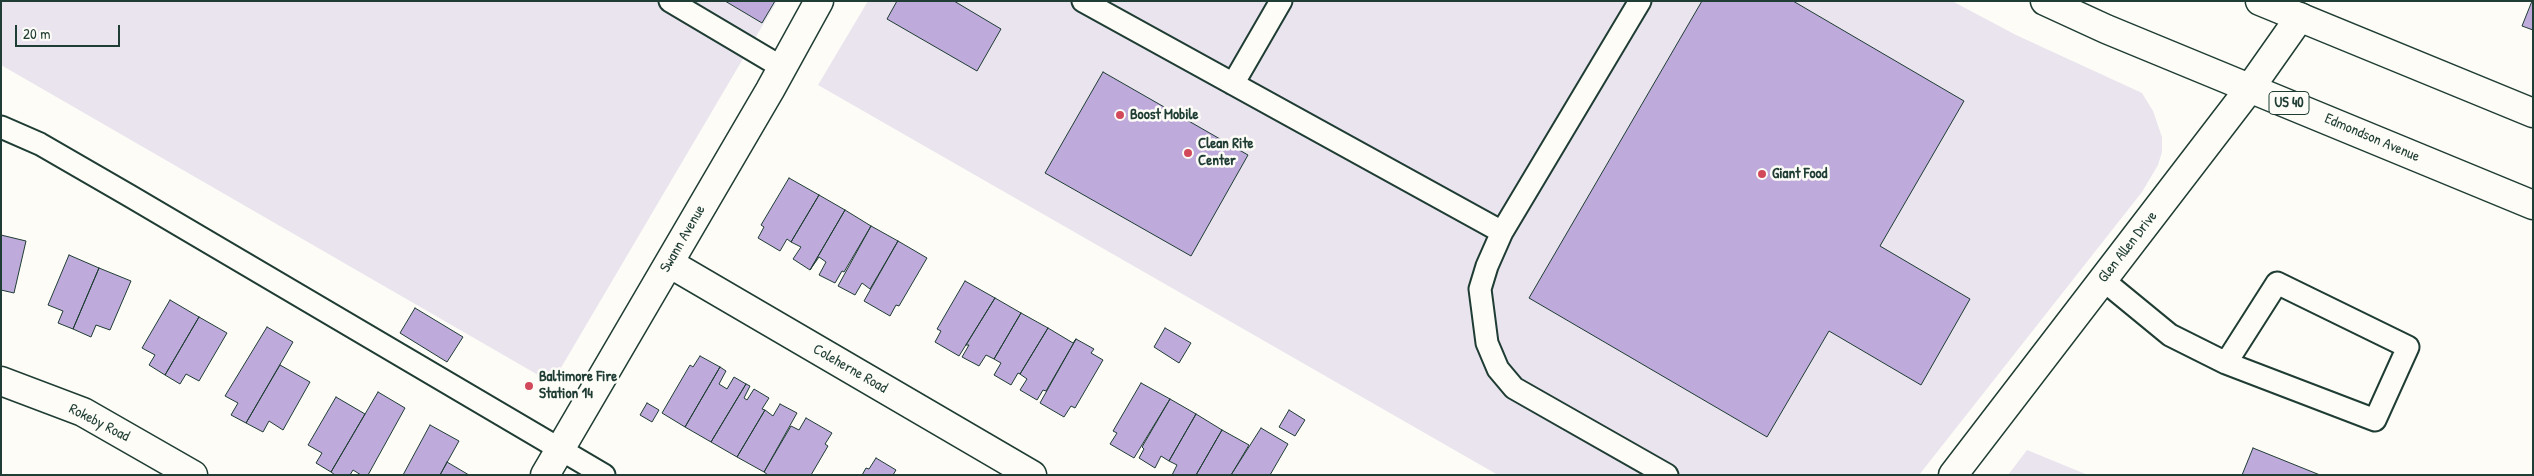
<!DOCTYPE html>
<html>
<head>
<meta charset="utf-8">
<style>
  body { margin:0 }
  #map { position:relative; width:2534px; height:476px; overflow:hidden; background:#fdfcf7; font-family:"Patrick Hand",sans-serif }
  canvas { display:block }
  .frame { position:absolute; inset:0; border:2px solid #1f3d34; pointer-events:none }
  .scale { position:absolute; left:15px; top:25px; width:105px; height:22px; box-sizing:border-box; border:2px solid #1f3d34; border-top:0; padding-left:6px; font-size:15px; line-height:18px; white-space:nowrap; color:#1f3d34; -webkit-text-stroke:4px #fdfcf7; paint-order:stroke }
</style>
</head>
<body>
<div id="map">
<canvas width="2534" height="476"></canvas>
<div class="frame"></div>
<div class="scale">20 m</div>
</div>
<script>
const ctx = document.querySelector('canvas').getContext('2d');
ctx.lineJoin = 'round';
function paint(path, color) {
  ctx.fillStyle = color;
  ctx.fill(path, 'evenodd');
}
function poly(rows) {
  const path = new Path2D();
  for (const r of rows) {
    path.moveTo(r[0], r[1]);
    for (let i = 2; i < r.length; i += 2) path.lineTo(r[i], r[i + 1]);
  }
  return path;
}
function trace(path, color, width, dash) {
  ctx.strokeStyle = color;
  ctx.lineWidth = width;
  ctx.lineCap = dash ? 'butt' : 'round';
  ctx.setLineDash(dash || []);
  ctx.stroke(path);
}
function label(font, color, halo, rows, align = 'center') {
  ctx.font = font + ' "Patrick Hand",sans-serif';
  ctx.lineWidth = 5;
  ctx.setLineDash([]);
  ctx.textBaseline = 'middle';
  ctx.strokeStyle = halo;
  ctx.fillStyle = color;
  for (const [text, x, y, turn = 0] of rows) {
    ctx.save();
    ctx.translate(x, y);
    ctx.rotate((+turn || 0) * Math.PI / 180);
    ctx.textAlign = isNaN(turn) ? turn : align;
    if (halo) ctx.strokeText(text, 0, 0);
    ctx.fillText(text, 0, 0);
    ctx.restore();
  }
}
paint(poly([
  [1,1,777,1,552,383,1,65],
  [868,1,1952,1,2016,35,2142,93,2153,111,2162,137,2162,152,2158,165,2142,192,1919,475,1498,475,818,85],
  [2027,450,2088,475,2008,475]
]), '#eae4ef');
const building = poly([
  [725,1,775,1,762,23,725,1],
  [897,1,954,1,1001,29,977,71,887,19,897,1],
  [1702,1,1793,1,1964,101,1880,246,1970,299,1921,385,1829,331,1767,437,1529,298,1702,1],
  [2532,1,2533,1,2533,30,2522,26,2532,1],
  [1103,72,1248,155,1191,256,1045,173,1103,72],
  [789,178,819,195,791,242,787,239,780,251,758,238,764,227,761,225,789,178],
  [819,195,845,210,810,270,793,259,801,247,791,242,819,195],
  [845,210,871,226,844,272,842,271,835,283,819,275,826,262,819,257,810,270,845,210],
  [871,226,898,241,870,289,862,283,855,295,838,286,871,226],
  [1,235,26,241,14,293,1,290,1,235],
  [898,241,927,258,899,306,896,305,890,316,864,301,898,241],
  [69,255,99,268,73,329,58,323,63,311,48,305,69,255],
  [99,268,131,281,110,330,96,325,91,337,73,329,99,268],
  [965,281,995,298,959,356,935,342,941,331,937,329,965,281],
  [995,298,1021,313,994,359,986,355,979,366,962,357,969,345,966,345,995,298],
  [170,300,199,317,165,375,149,365,155,355,142,348,170,300],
  [415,308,463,337,447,362,400,333,415,308],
  [1021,313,1048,328,1020,374,1018,373,1011,385,994,375,1001,363,994,359,1021,313],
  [199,317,227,333,199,381,186,374,180,384,165,375,199,317],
  [267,327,293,342,246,423,231,415,238,403,225,396,267,327],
  [1048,328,1073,343,1076,339,1046,391,1043,390,1037,400,1020,390,1027,379,1020,374,1048,328],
  [1165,328,1191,343,1179,363,1154,347,1165,328],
  [1076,339,1094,349,1091,353,1103,360,1075,408,1071,406,1064,417,1040,403,1076,339],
  [700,356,720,367,685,427,662,413,690,365,693,367,700,356],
  [280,365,310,382,283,430,269,421,263,432,246,423,280,365],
  [720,367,726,371,719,384,727,389,734,377,746,384,711,442,685,427,720,367],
  [1141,383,1170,399,1134,458,1110,444,1117,433,1113,431,1141,383],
  [746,384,750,386,744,398,747,400,754,389,769,398,762,409,765,410,737,457,711,442,746,384],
  [378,392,405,408,368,475,361,475,353,470,350,475,335,475,331,472,378,392],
  [336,397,365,414,331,472,316,463,322,453,308,445,336,397],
  [1170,399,1196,414,1169,461,1161,456,1155,468,1139,458,1144,449,1142,447,1170,399],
  [647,403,659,410,652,422,640,415,647,403],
  [780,404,797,413,764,472,737,457,765,410,773,416,780,404],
  [1289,410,1305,420,1295,436,1279,427,1289,410],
  [1196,414,1222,430,1196,475,1172,475,1177,465,1169,461,1196,414],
  [806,418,832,433,825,444,828,446,811,475,768,475,764,472,791,426,799,430,806,418],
  [430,425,459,441,440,475,403,475,430,425],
  [1261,428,1288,444,1270,475,1231,475,1261,428],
  [1222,430,1249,445,1231,475,1196,475,1222,430],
  [2253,448,2320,475,2242,475,2253,448],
  [876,458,896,470,893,475,862,475,866,468,869,469,876,458],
  [447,462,469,475,440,475,447,462]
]);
paint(building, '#beabdb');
trace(building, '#1f3d34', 1);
const lane = poly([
  [670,1,783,68],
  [1083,1,1502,232],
  [1640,1,1502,232,1487,266,1480,289,1487,343,1498,369,1514,388,1667,475],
  [1233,84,1281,1],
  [1,127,40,144,130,196,604,475],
  [2103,280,2170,335,2226,363,2375,420,2408,347,2277,283,2226,363]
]);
const street = poly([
  [669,263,1032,475],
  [1,381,83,412,193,475],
  [545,475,770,90,819,1],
  [1953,475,2250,88,2300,17]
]);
const primary = poly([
  [2045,1,2106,29,2533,205],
  [2260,1,2533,113]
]);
trace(lane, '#1f3d34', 25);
trace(street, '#1f3d34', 31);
trace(primary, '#1f3d34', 31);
trace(lane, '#fdfcf7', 21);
trace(street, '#fdfcf7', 28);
trace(primary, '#fdfcf7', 28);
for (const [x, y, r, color] of [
  [1120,115,5,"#d1495b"],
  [1188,153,5,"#d1495b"],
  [1762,174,5,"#d1495b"],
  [529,386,5,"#d1495b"]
]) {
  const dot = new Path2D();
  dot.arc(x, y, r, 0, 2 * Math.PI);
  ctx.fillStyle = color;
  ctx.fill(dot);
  trace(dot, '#fdfcf7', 2);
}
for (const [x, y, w] of [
  [2289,103,40]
]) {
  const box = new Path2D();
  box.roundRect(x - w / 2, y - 11.5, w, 23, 4);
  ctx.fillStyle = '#fdfcf7';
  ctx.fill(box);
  trace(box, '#1f3d34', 1);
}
label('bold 14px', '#1f3d34', null, [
  ["US 40",2289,103]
]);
label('bold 15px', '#1f3d34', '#fdfcf7', [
  ["Boost Mobile",1130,115],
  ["Clean Rite",1198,144],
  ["Center",1198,161],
  ["Giant Food",1772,174],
  ["Baltimore Fire",539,377],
  ["Station 14",539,394]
], 'left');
label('15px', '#1f3d34', '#fdfcf7', [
  ["Edmondson Avenue",2372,138,23],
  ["Swann Avenue",683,239,-60],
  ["Glen Allen Drive",2128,247,-52],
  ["Coleherne Road",850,369,30],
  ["Rokeby Road",99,423,27]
]);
</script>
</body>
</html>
